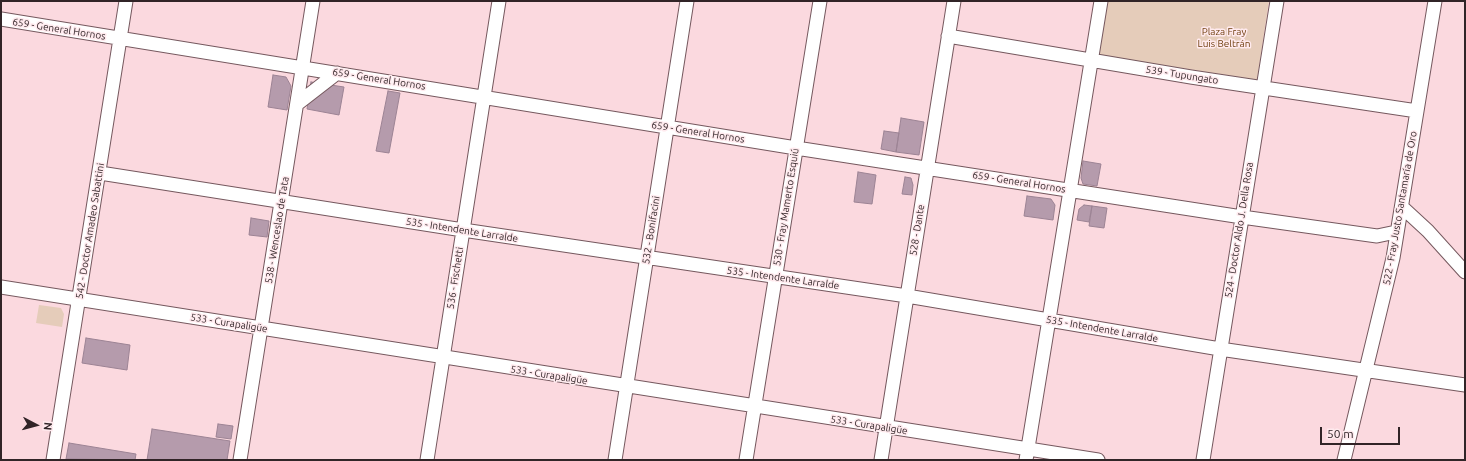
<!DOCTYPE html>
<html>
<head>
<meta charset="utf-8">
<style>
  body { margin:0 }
  #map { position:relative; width:1466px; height:461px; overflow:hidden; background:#fbd9df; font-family:Ubuntu,sans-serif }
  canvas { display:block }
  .frame { position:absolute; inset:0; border:2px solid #312427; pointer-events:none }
  .north { position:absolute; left:16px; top:405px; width:40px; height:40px; -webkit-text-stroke:3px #ffeaee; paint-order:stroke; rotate:96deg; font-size:11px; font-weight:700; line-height:16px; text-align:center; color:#312427 }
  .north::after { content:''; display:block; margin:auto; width:14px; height:18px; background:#312427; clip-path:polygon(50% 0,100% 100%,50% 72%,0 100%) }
  .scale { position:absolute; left:1320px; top:427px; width:80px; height:18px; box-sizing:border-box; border:2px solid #312427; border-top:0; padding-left:5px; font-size:12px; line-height:14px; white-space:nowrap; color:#312427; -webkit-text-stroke:3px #ffeaee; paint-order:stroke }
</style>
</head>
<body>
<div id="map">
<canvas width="1466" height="461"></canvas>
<div class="frame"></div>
<div class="north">N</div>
<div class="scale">50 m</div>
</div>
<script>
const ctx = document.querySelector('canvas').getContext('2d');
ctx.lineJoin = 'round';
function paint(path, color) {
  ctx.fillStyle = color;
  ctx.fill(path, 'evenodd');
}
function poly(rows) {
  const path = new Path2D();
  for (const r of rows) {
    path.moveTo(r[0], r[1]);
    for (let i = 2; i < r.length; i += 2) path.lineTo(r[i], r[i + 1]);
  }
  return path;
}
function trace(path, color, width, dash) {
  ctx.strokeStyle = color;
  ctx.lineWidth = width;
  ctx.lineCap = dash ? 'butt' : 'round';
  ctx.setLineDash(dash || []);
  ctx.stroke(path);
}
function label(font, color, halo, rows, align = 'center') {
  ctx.font = font + ' Ubuntu,sans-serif';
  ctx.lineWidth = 3;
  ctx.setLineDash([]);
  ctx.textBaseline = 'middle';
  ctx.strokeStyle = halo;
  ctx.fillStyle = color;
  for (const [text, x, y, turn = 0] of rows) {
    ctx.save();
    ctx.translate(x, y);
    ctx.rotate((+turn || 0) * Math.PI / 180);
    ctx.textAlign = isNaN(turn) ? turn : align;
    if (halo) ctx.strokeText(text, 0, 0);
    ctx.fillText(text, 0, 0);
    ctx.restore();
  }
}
paint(poly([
  [1107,1,1269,1,1257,80,1099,55],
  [39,305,61,308,64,314,62,327,36,323]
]), '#e5ccba');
const building = poly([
  [273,75,286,77,291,86,287,110,268,107,273,75],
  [311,82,344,87,339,115,307,109,311,82],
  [388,91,400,93,389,153,376,151,388,91],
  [901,118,924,122,919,155,896,152,901,118],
  [884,131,899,133,896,152,881,149,884,131],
  [1083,161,1101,164,1097,186,1083,184,1081,178,1083,161],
  [858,172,876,175,872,204,854,202,858,172],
  [905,177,911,178,913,185,912,195,902,194,905,177],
  [1027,196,1051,199,1055,205,1053,220,1024,216,1027,196],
  [1084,205,1092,206,1089,222,1077,220,1079,209,1084,205],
  [1092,206,1107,208,1104,228,1089,226,1092,206],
  [251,218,269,221,267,237,249,235,251,218],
  [86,338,130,345,127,370,82,363,86,338],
  [218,424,233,426,231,439,216,437,218,424],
  [152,429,230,441,227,460,147,460,152,429],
  [69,443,136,454,135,460,66,459,69,443]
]);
paint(building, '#b59bac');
trace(building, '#9c8394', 1);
const minor = poly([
  [1,19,796,148,1242,217,1377,236,1396,232],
  [948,36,1191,77,1417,111],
  [297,104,337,73],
  [100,173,463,230,907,296,1220,349,1465,385],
  [1402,207,1428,231,1465,272],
  [1,287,1098,460],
  [53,460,126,1],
  [240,460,313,1],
  [427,460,499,1],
  [615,460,687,1],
  [746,460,820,1],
  [881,460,954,1],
  [1026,460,1101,1],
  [1203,460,1277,1],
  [1344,460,1393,258,1435,1]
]);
trace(minor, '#75585e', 15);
trace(minor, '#fff', 13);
label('10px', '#312427', '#ffeaee', [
  ["659 - General Hornos",59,29,9],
  ["539 - Tupungato",1182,75,9],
  ["659 - General Hornos",379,79,9],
  ["659 - General Hornos",698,132,9],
  ["659 - General Hornos",1019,182,9],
  ["530 - Fray Mamerto Esquiú",786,207,-81],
  ["522 - Fray Justo Santamaría de Oro",1400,208,-80],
  ["538 - Wenceslao de Tata",277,230,-81],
  ["535 - Intendente Larralde",462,230,9],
  ["532 - Bonifacini",651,230,-81],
  ["528 - Dante",917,230,-81],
  ["524 - Doctor Aldo J. Della Rosa",1239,230,-81],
  ["542 - Doctor Amadeo Sabattini",90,231,-81],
  ["536 - Fischetti",455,278,-81],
  ["535 - Intendente Larralde",783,278,8],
  ["533 - Curapaligüe",229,323,9],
  ["535 - Intendente Larralde",1102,329,10],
  ["533 - Curapaligüe",549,375,9],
  ["533 - Curapaligüe",869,425,9]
]);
label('10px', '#6e3d0c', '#ffeaee', [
  ["Plaza Fray",1224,32],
  ["Luis Beltrán",1224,44]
]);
</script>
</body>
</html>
